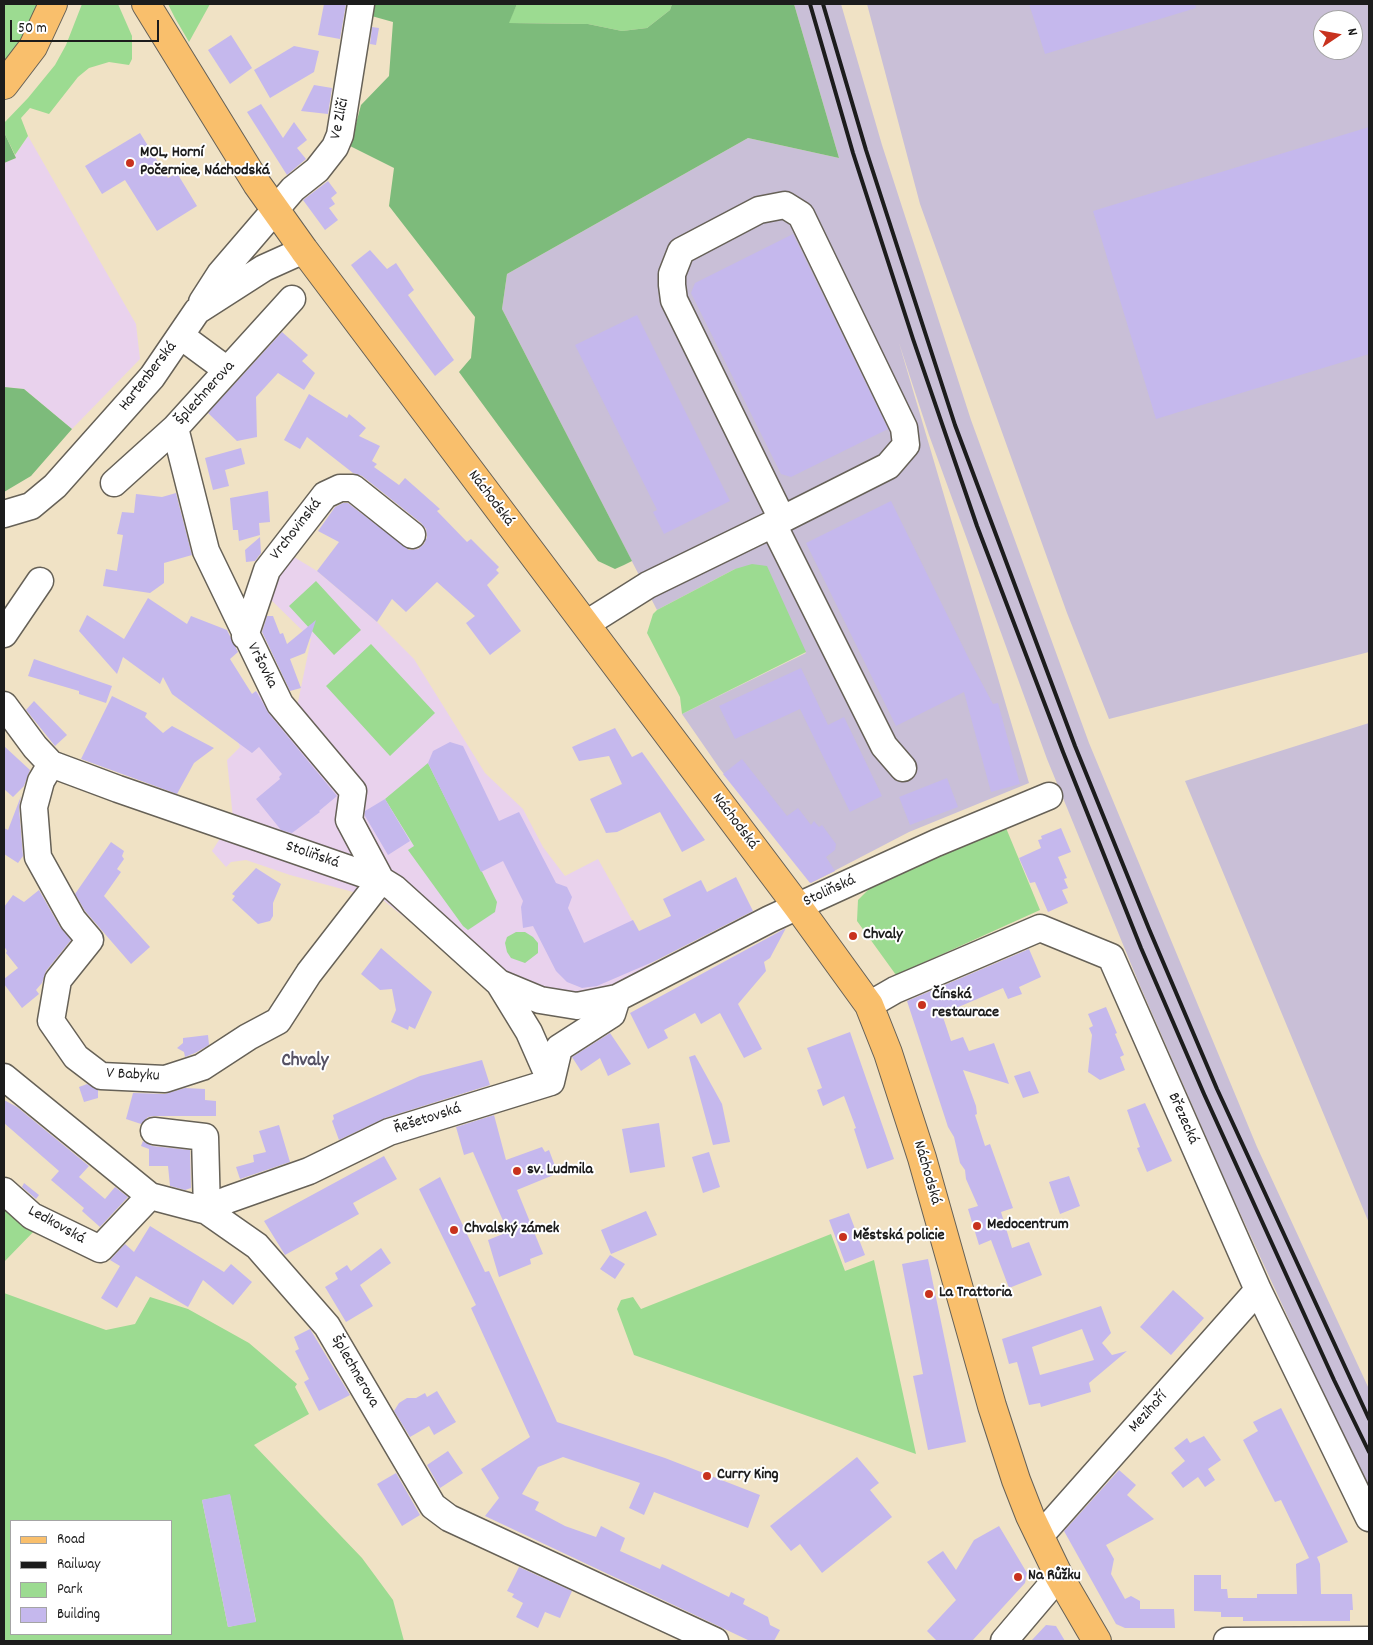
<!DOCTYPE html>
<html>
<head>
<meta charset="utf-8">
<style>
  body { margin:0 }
  #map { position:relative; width:1373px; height:1645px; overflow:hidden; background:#f0e2c5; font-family:Dekko,sans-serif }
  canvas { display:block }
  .frame { position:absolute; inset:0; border:5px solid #1c1c1c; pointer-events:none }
  .legend { position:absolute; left:10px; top:1520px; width:162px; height:115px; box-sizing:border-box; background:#fff; border:1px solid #a4a4a4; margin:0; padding:6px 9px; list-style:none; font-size:15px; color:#1c1c1c }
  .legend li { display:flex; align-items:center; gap:10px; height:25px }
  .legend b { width:25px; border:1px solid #a4a4a4 }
  .north { position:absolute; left:1313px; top:10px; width:50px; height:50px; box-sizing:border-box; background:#fff; border:1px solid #a4a4a4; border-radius:50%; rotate:78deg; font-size:14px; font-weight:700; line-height:20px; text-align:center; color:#1c1c1c }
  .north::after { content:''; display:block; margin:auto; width:18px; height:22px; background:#c8321e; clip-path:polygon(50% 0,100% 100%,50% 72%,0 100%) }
  .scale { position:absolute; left:10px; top:20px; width:149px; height:22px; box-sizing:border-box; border:2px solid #1c1c1c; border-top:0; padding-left:6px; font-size:15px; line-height:18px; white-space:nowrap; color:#1c1c1c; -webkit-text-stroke:4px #fff; paint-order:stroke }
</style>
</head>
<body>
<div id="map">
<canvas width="1373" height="1645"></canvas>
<div class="frame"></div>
<ul class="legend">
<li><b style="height:6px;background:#f9bf6c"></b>Road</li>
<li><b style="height:6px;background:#1c1c1c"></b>Railway</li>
<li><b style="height:14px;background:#9cdb91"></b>Park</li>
<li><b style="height:14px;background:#c5b8ed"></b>Building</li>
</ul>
<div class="north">N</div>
<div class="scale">50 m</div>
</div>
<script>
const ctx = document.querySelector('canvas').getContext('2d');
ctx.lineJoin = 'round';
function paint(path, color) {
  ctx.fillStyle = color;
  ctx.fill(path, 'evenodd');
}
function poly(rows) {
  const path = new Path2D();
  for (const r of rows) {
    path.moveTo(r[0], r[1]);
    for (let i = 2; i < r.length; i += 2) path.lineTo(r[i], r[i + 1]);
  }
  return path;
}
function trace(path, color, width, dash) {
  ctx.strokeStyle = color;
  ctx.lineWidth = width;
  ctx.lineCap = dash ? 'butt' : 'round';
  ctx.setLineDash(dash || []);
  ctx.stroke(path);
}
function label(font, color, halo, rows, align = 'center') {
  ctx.font = font + ' Dekko,sans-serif';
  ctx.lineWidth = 4;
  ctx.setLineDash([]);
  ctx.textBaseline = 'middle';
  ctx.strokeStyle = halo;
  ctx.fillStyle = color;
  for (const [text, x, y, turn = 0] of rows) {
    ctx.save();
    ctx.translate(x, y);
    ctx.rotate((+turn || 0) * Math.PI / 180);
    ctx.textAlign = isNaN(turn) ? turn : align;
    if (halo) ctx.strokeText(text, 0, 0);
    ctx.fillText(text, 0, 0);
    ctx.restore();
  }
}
paint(poly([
  [28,136,136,324,140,359,72,429,24,389,4,387,4,163,16,158,15,155],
  [294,557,317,571,377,622,414,659,485,773,523,809,543,847,565,876,598,859,655,961,625,979,594,993,573,998,473,972,383,900,290,875,246,860,231,862,226,867,212,851,233,818,227,760,240,747,219,695,252,694,256,691,280,717,298,702,311,639,264,593,271,572]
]), '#e9d2ed');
paint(poly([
  [794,4,841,4,882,145,971,420,1089,743,1257,1147,1369,1389,1369,1487,1320,1387,1228,1187,1140,986,1047,759,929,435,899,343,1029,783,909,832,811,883,720,769,682,714,806,653,735,569,657,610,502,309,507,274,748,138,839,158],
  [867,4,1369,4,1369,652,1109,719,1067,613,920,204],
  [1323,20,1353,20,1353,50,1323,50],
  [1369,723,1369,1223,1185,781]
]), '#c9bfd7');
paint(poly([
  [4,4,42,4,34,23,4,67],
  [82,4,118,4,132,36,132,59,129,65,109,62,89,68,78,77,49,114,30,108,21,118,28,136,15,155,4,132,4,123,28,98,55,65,66,45],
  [168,4,210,4,189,42,175,18],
  [517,4,672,4,670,10,647,28,622,31,588,24,508,23],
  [752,564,767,566,806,652,682,714,680,697,647,633,653,614,657,610,735,569],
  [316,581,361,630,334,655,289,606],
  [371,644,435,713,390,756,326,686],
  [428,763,497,902,495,912,468,930,463,926,408,850,414,846,385,799],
  [1006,828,1040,910,896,975,857,921,858,900,877,881],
  [516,932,525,932,533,937,538,943,538,953,525,963,511,958,507,952,505,943,507,937],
  [4,1200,38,1227,4,1262],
  [831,1234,845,1271,874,1260,916,1454,634,1355,617,1309,621,1300,633,1297,641,1309],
  [4,1293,106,1330,135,1324,150,1297,188,1309,249,1343,297,1384,295,1387,309,1414,254,1445,362,1558,393,1600,404,1641,4,1641],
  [230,1495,256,1621,228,1627,202,1500],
  [11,1521,171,1521,171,1634,11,1634]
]), '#9cdb91');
paint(poly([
  [369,4,517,4,509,23,588,24,622,31,647,28,670,10,672,4,794,4,839,158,748,138,507,274,502,309,632,561,624,565,615,569,598,561,459,372,471,358,475,317,389,206,394,168,350,146,361,105,389,76,393,22,368,15],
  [4,132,16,158,4,163],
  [4,387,24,389,72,429,31,476,4,492]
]), '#7dbb7b');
paint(poly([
  [324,4,346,4,340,39,318,35],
  [1029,4,1195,4,1196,8,1045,54],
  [372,27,379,28,376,45,370,44],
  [231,35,252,68,230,84,208,50],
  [294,46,319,51,314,72,270,98,254,70],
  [314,85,332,88,328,114,301,111],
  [261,104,283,138,294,122,307,140,297,148,306,159,287,175,247,112],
  [1369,127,1369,354,1156,419,1093,211],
  [140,133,168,178,177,173,197,206,157,231,125,180,102,194,85,166],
  [328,181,337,193,331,198,335,204,329,208,338,220,325,230,303,200],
  [793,234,888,429,791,477,781,474,691,293,695,283],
  [370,250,387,269,396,263,414,290,408,295,454,360,435,376,351,265],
  [637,315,730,501,664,534,653,512,657,510,575,345],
  [282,332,308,355,302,361,315,373,304,390,278,373,256,397,257,437,237,441,208,413],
  [309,394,347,418,349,414,366,428,359,436,380,446,372,461,377,464,374,467,399,485,405,478,440,509,437,511,467,542,471,539,499,567,496,570,499,573,487,585,521,631,490,655,466,623,475,616,437,582,406,612,392,599,377,622,317,571,339,542,318,531,335,507,343,503,348,503,409,550,418,549,424,544,427,537,426,529,421,523,362,476,353,473,307,437,300,449,284,440],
  [241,448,245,464,225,470,229,486,213,490,205,458],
  [268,491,270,522,259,523,260,535,239,541,238,530,233,530,230,498],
  [176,493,192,555,164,563,164,583,150,593,103,586,106,569,117,571,123,535,117,534,122,512,134,513,136,494,162,497],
  [891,501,970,661,993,704,998,703,1020,784,991,792,964,692,896,726,806,543],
  [260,537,261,553,255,561,246,562,245,550],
  [148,598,187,624,191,616,227,630,238,652,230,659,252,694,256,691,269,714,337,796,319,811,320,812,292,833,281,830,256,799,280,779,279,777,282,774,259,747,252,753,172,694,163,677,160,684,123,657,117,674,79,631,87,615,124,639],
  [267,616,273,616,280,634,283,633,287,644,316,620,305,653,290,659,301,688,290,691,262,632],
  [34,659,112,686,106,703,79,694,79,691,28,676],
  [801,668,828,725,844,717,882,796,850,812,800,709,735,739,719,706],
  [112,696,147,713,145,717,163,733,172,726,214,748,194,763,177,794,81,759],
  [34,701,67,735,55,746,26,710],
  [615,728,632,757,642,752,705,840,682,852,660,812,617,832,606,833,590,799,622,784,609,756,579,761,572,747],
  [450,742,463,746,499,821,519,812,556,883,567,887,572,897,568,908,584,943,633,920,639,931,671,916,663,899,701,880,707,892,736,877,753,911,655,961,597,986,582,988,567,982,556,971,533,926,523,928,521,907,523,901,503,861,481,872,428,763,433,751],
  [4,746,30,770,24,786,13,797,4,789],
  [742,759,787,816,798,808,811,825,814,821,819,827,822,825,836,844,835,850,826,857,835,871,810,883,723,774],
  [947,778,958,807,910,825,899,797],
  [21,796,19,808,23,856,18,863,4,854,4,828,8,830],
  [385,799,410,841,388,855,365,816,365,811],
  [1061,828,1071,852,1058,857,1067,878,1064,879,1068,888,1062,890,1068,903,1048,912,1035,882,1030,883,1019,858,1041,848,1038,840,1042,839,1041,836],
  [111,842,124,851,122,856,124,859,117,869,121,872,104,896,150,947,131,964,85,911,75,894],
  [256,868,281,884,273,903,273,916,270,921,258,924,232,900,235,896,232,894],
  [39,890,60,927,71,940,46,971,42,983,36,990,39,994,22,1008,4,984,4,979,18,968,6,953,7,951,4,946,4,907,13,895,24,902],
  [786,928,770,958,764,962,766,971,738,1004,762,1049,744,1058,720,1013,701,1024,695,1013,664,1030,668,1038,648,1049,630,1013],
  [381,948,432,992,415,1029,409,1026,408,1030,391,1022,396,1010,392,989,380,990,361,974],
  [1029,949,1041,977,1019,987,1022,994,1008,999,1003,988,942,1014,951,1041,963,1037,969,1051,994,1043,1009,1084,963,1070,976,1106,977,1114,975,1115,985,1146,990,1144,1013,1208,1001,1212,1012,1248,1029,1242,1042,1275,1009,1288,991,1240,979,1245,968,1209,978,1206,966,1179,965,1170,960,1163,954,1137,948,1127,907,1001],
  [1106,1007,1117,1033,1115,1034,1124,1055,1120,1057,1125,1070,1100,1080,1088,1072,1092,1035,1089,1028,1093,1026,1088,1014],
  [850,1032,894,1159,867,1169,854,1129,856,1128,844,1096,823,1106,817,1090,822,1088,807,1048],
  [610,1033,631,1064,608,1076,600,1058,581,1071,572,1057],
  [208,1035,209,1045,195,1053,185,1057,184,1052,177,1048,183,1043,183,1038],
  [695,1055,722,1104,730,1142,713,1145,689,1057],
  [482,1060,490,1085,385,1118,339,1140,332,1121,334,1119,333,1115,420,1076],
  [1030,1071,1039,1093,1023,1098,1014,1076],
  [87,1084,98,1090,98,1098,84,1102,79,1087],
  [185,1088,205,1089,205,1100,216,1101,216,1116,155,1116,148,1117,141,1124,126,1119,133,1093,165,1094],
  [4,1100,17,1107,89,1166,79,1177,105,1199,115,1187,128,1197,100,1227,82,1211,84,1208,51,1180,59,1171,4,1123],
  [1145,1103,1172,1161,1147,1172,1137,1148,1140,1147,1127,1110],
  [494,1115,506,1160,542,1147,545,1152,549,1150,555,1166,553,1167,556,1174,517,1190,543,1254,530,1259,531,1264,499,1277,488,1240,508,1232,473,1152,464,1155,456,1127],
  [659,1123,665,1167,630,1173,622,1129],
  [279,1125,290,1162,240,1179,236,1167,254,1162,253,1155,266,1152,259,1131],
  [143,1141,152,1146,190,1150,191,1188,185,1190,170,1186,168,1166,149,1166,149,1149,141,1146],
  [709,1152,720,1187,703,1193,692,1157],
  [384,1156,397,1179,353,1203,359,1214,285,1255,264,1221],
  [1069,1176,1080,1206,1060,1214,1049,1182],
  [440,1177,485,1272,489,1271,557,1422,665,1458,760,1495,748,1528,654,1492,644,1515,629,1508,640,1483,563,1457,538,1467,522,1494,539,1502,535,1510,565,1526,596,1537,601,1526,625,1538,620,1551,660,1569,662,1564,729,1597,731,1592,745,1599,743,1604,768,1617,770,1625,780,1630,774,1641,750,1641,485,1516,499,1498,481,1469,530,1437,471,1308,476,1305,419,1189],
  [24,1183,39,1195,36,1199,22,1187],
  [646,1211,657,1235,611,1254,601,1230],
  [849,1213,865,1255,845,1263,829,1220],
  [150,1226,224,1272,231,1264,252,1282,233,1305,203,1280,188,1307,136,1276,117,1308,101,1298,120,1266,110,1260,125,1244,134,1252],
  [381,1248,391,1263,360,1285,373,1306,346,1322,325,1287,338,1279,335,1273,347,1265,351,1271],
  [610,1255,625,1264,615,1279,600,1269],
  [928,1259,966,1442,928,1450,913,1376,923,1374,902,1264],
  [1173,1290,1204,1318,1171,1355,1140,1327],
  [1101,1306,1111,1333,1102,1343,1112,1355,1127,1351,1089,1383,1091,1392,1041,1407,1040,1403,1029,1405,1017,1362,1009,1364,1002,1339],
  [1082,1329,1094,1360,1040,1375,1032,1347],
  [310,1329,350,1395,319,1411,304,1382,309,1379,295,1351,299,1349,294,1337],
  [437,1391,456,1422,434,1435,429,1426,410,1437,394,1411,399,1403,407,1398,416,1398,425,1393,427,1397],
  [1281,1408,1348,1542,1317,1557,1320,1564,1321,1594,1352,1594,1353,1610,1350,1610,1350,1621,1243,1621,1243,1617,1221,1617,1221,1612,1194,1611,1194,1575,1221,1575,1221,1589,1227,1589,1228,1598,1257,1598,1257,1594,1297,1594,1296,1564,1309,1558,1281,1500,1275,1502,1243,1440,1258,1431,1253,1422],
  [1204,1436,1221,1460,1208,1469,1215,1480,1205,1487,1198,1477,1183,1488,1171,1473,1185,1461,1174,1448,1187,1438,1190,1443],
  [448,1451,463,1473,440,1488,427,1465],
  [857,1457,879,1483,870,1490,892,1517,822,1573,800,1544,791,1551,770,1526],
  [1119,1470,1136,1485,1127,1495,1154,1519,1106,1545,1114,1559,1111,1574,1125,1599,1131,1596,1140,1601,1140,1609,1174,1609,1175,1628,1125,1628,1116,1624,1064,1531],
  [396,1473,420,1515,402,1526,377,1484],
  [230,1494,256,1622,228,1627,202,1500],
  [999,1526,1027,1573,1025,1583,972,1641,937,1641,927,1631,956,1600,927,1562,943,1551,956,1570,974,1540],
  [519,1567,572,1591,560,1618,545,1612,538,1628,516,1617,523,1603,512,1597,514,1594,507,1591],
  [1046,1625,1056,1626,1065,1641,1031,1641]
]), '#c5b8ed');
const minor = poly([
  [202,302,220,274,293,189,317,170,335,147,340,135,361,4],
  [181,336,227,370],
  [175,428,206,551,280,704,353,791,349,820,381,880],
  [114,483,175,428,292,299],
  [4,514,31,506,55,486,152,377,197,311,264,268,304,250],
  [773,524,888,466,906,445,904,428,801,215,785,205,759,210,681,251,672,274,672,285,674,300,782,519],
  [586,624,648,585,773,524,884,746,903,768],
  [4,634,40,581],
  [245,636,267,570,325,495,340,488,353,488,412,535],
  [4,705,35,747,51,764,118,789,381,880,394,888,499,983,540,1000,577,1006,617,998,770,919,936,843,1049,796],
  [51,764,41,781,34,807,38,857,73,920,90,940,58,980,51,1021,76,1057,101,1076,165,1079,202,1067,248,1037,278,1021,309,973,381,880],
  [869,1005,895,990,1040,928,1111,957,1258,1290,1369,1518],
  [4,1077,150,1196,207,1211,257,1246,327,1326,433,1506,449,1518,715,1641],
  [551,1082,559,1048,612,1014,617,998],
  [154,1131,205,1137,207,1211,227,1200,309,1171,389,1132,551,1082,529,1032,499,983],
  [4,1191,32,1216,100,1249,150,1196],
  [1040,1536,1258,1290],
  [1004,1641,1059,1576],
  [1227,1641,1369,1640]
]);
const major = poly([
  [146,4,257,184,304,250,798,907,869,1005,888,1053,922,1158,992,1406,1016,1480,1030,1516,1059,1576,1097,1641]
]);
const highway = poly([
  [4,85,33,47,53,4]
]);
trace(minor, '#666157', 29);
trace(major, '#666157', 30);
trace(highway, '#666157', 30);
trace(minor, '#fff', 26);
trace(major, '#f9bf6c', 28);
trace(highway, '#f9bf6c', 28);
trace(poly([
  [810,4,853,153,913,339,977,526,1063,752,1141,948,1204,1094,1334,1380,1369,1452],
  [823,4,866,150,955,425,1075,746,1149,929,1217,1089,1369,1419]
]), '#1c1c1c', 4);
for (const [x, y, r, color] of [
  [130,163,5,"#c8321e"],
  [853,936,5,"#c8321e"],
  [922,1005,5,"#c8321e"],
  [517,1171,5,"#c8321e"],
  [977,1226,5,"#c8321e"],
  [454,1230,5,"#c8321e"],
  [843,1237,5,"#c8321e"],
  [929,1294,5,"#c8321e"],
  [707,1476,5,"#c8321e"],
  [1018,1577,5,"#c8321e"]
]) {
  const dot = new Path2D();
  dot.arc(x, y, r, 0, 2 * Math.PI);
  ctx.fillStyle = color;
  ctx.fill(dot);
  trace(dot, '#fff', 2);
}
label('16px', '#1c1c1c', '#fff', [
  ["Ve Zliči",341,119,-78],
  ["Hartenberská",149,377,-52],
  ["Šplechnerova",206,394,-48],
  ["Náchodská",490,499,53],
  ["Vrchovinská",297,530,-52],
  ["Vršovka",261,666,63],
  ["Náchodská",734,822,53],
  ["Stoliňská",312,856,19],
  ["Stoliňská",830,892,-25],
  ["V Babyku",133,1076,3],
  ["Březecká",1182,1119,66],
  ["Řešetovská",428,1120,-18],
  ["Náchodská",926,1173,74],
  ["Ledkovská",56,1226,29],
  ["Šplechnerova",354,1372,60],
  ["Mezihoří",1149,1413,-48]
]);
label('bold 16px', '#1c1c1c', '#fff', [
  ["MOL, Horní",140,154],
  ["Počernice, Náchodská",140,172],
  ["Chvaly",863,936],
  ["Čínská",932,996],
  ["restaurace",932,1014],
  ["sv. Ludmila",527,1171],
  ["Medocentrum",987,1226],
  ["Chvalský zámek",464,1230],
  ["Městská policie",853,1237],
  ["La Trattoria",939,1294],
  ["Curry King",717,1476],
  ["Na Růžku",1028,1577]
], 'left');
label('bold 19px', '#575365', '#fff', [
  ["Chvaly",305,1062]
]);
</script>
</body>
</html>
